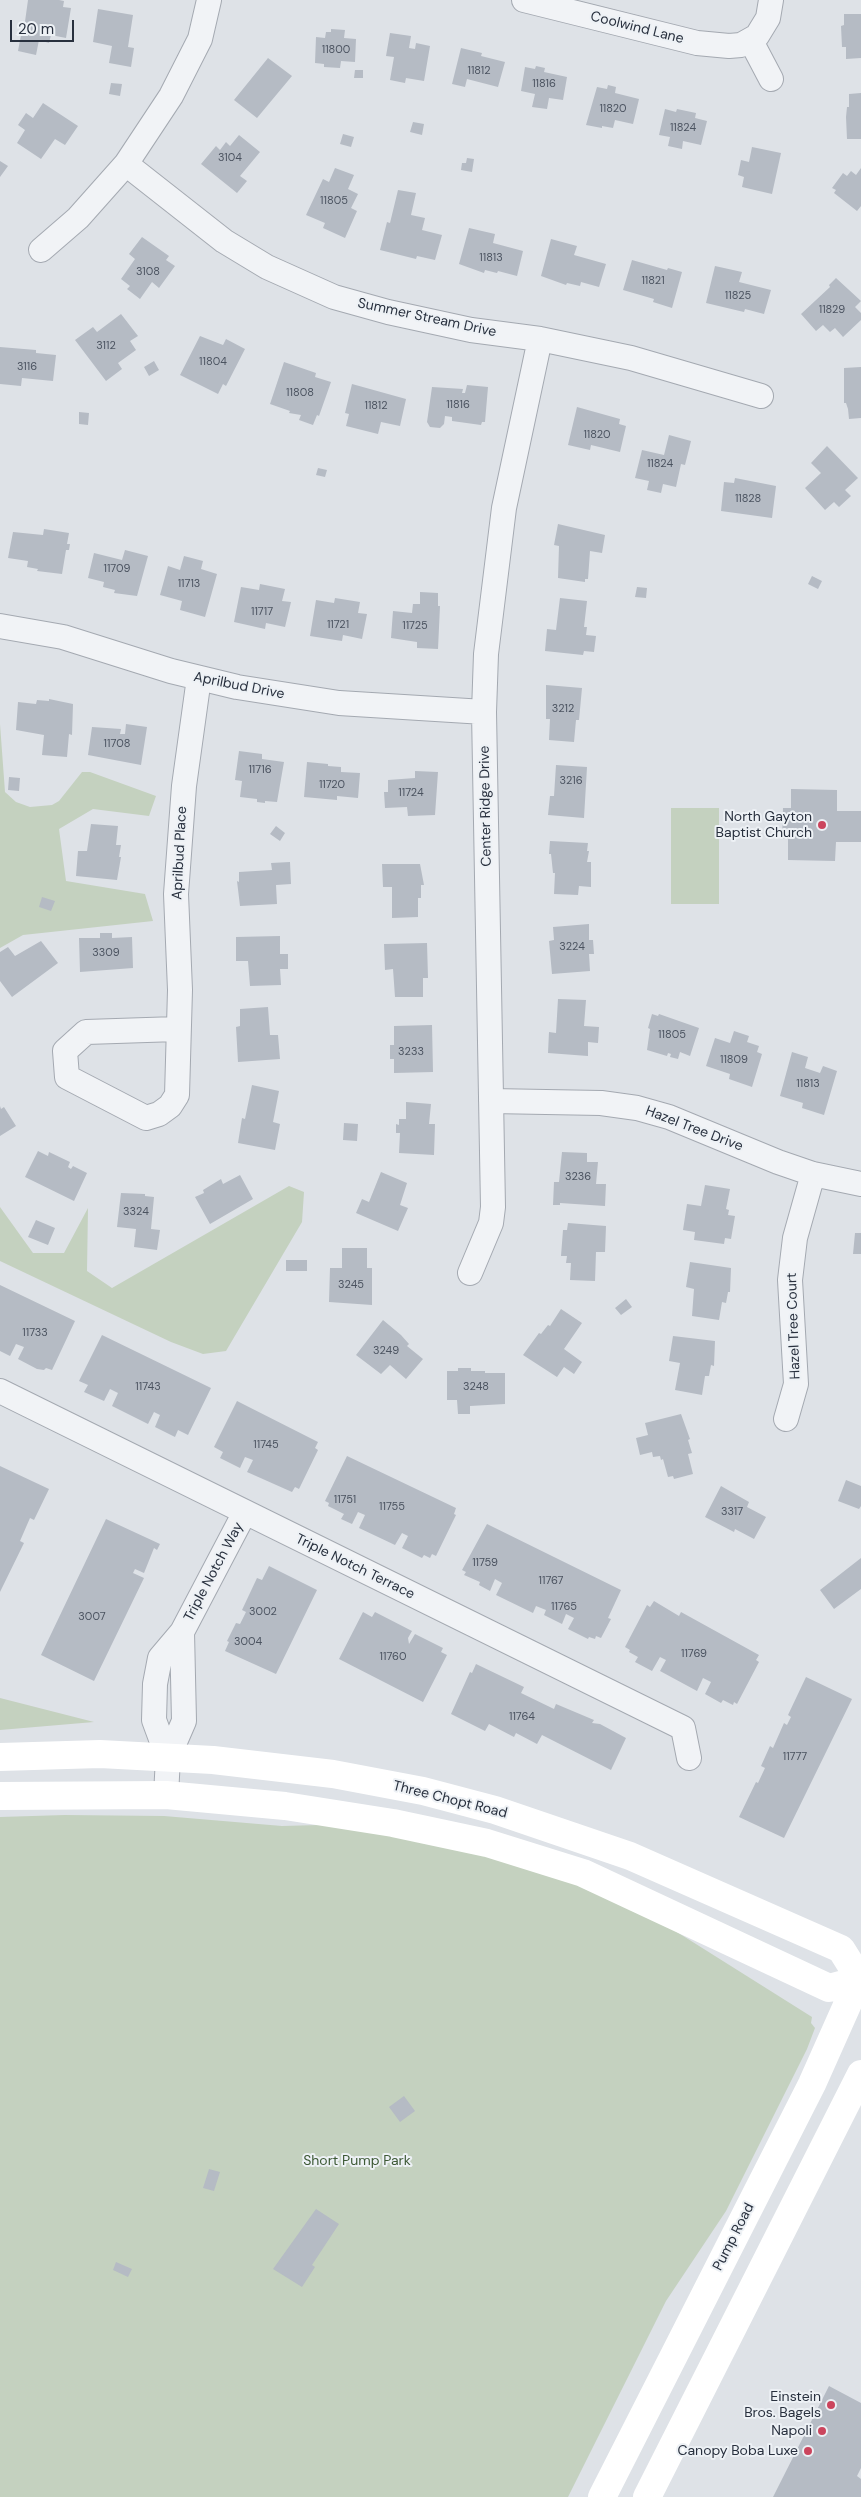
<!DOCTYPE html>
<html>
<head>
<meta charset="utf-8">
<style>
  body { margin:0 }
  #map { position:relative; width:861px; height:2497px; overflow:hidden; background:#dee2e7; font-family:"DM Sans",sans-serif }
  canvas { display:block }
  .scale { position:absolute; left:10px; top:20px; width:64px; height:22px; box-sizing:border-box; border:2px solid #28303e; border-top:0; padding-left:6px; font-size:15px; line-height:18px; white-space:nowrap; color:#28303e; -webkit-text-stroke:4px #edf1f5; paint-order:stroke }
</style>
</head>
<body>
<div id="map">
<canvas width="861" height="2497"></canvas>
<div class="scale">20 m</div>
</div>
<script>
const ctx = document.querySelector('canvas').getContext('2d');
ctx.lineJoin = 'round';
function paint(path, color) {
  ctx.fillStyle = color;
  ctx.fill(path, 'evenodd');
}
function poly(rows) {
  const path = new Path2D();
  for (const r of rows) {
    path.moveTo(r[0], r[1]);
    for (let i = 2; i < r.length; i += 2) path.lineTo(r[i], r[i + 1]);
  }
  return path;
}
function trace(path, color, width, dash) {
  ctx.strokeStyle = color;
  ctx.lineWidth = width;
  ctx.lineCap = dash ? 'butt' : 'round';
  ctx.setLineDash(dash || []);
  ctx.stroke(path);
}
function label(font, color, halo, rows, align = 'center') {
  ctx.font = font + ' "DM Sans",sans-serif';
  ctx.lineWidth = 4;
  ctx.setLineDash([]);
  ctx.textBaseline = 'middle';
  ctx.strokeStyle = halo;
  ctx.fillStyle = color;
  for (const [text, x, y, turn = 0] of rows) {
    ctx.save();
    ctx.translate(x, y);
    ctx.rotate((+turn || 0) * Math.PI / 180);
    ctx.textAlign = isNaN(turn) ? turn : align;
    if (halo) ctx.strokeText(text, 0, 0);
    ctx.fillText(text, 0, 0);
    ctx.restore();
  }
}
paint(poly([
  [0,724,5,792,16,802,30,807,52,805,59,801,82,772,90,772,156,796,149,816,93,809,59,829,66,881,145,894,153,921,23,935,0,948],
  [671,808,719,808,719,904,671,904],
  [289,1186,304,1192,302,1222,226,1351,203,1354,171,1342,0,1261,0,1207,33,1253,64,1253,88,1208,87,1271,112,1288],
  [0,1698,94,1722,0,1730],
  [65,1815,164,1816,282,1826,393,1823,583,1873,812,2017,811,2023,815,2028,807,2049,726,2211,666,2301,568,2497,0,2497,0,1817]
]), '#c4d1bf');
paint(poly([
  [28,0,59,0,64,1,63,7,71,8,66,38,51,35,49,43,39,40,36,55,18,51,21,35,23,36],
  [98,9,133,15,128,47,134,48,131,67,109,63,112,46,93,42],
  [844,14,861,14,861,58,846,59,846,47,842,47,841,26,844,25],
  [331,29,345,30,344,38,356,39,355,62,341,61,340,68,324,67,324,64,315,63,316,37,325,38,326,32,331,32],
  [390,33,411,36,409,48,415,49,416,43,430,46,424,81,406,78,405,83,390,80,394,57,386,56],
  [461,48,482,53,481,56,505,62,498,87,467,79,465,87,452,84],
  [268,58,292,76,257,118,234,100],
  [536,66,545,68,544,72,567,77,563,100,549,98,547,109,532,107,535,94,521,91,525,67,535,69],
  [355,70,363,70,363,78,354,78],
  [111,83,122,84,120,96,109,94],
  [608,85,616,87,615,93,639,99,633,124,615,120,613,128,602,126,602,128,586,125,597,87,607,89],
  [861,93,861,139,847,139,846,117,847,107,849,107,849,94],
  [43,103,78,126,65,145,55,139,41,159,17,143,25,130,18,125,26,113,33,118],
  [665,109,676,112,677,109,696,113,695,118,707,121,701,145,683,141,682,149,668,146,670,137,659,135],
  [413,122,424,124,422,135,410,132],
  [343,134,354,137,351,147,340,144],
  [239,135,260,152,240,176,247,181,237,193,201,164,216,146,220,150,226,142,230,146],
  [752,147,781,153,772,194,742,187,744,177,738,175,741,160,749,162],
  [467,158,474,159,472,172,461,170,462,163,466,163],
  [0,161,8,166,0,177],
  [335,168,354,175,348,189,358,194,351,208,357,211,345,238,323,228,325,223,306,215,323,179,329,182],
  [861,168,861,206,857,211,834,193,836,190,832,188,843,173,847,176,851,171,856,175],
  [398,190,416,193,411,215,425,218,422,230,442,235,435,260,417,256,416,259,380,250,387,222,390,223],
  [469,228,495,234,493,243,523,251,517,276,498,271,497,273,485,270,484,273,459,264],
  [142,237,169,256,166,260,175,266,159,288,152,282,140,299,127,289,130,286,121,279,135,259,129,254],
  [551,239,577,246,574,255,606,264,599,287,581,282,580,286,567,283,566,285,541,276],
  [632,260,667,270,668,268,682,272,672,308,653,302,654,299,623,290],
  [715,266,742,272,739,282,771,290,764,314,745,309,744,312,706,303],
  [836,278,861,301,855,307,861,313,861,320,843,337,835,328,830,332,823,325,816,331,801,314,830,287,829,285],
  [121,314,138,336,130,341,136,350,118,363,122,369,106,381,75,340,93,327,97,332],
  [200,336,223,345,226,339,245,349,226,386,223,384,218,394,180,375],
  [0,347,36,350,36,353,56,355,53,381,22,378,21,386,0,384],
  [154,361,159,370,149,376,144,367],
  [284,362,316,373,315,377,331,382,319,416,317,415,313,425,299,420,301,415,289,413,290,411,270,404],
  [861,367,861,418,849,419,848,409,846,403,844,403,844,368],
  [352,384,406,399,400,426,381,422,378,434,346,426,349,414,345,413],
  [467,385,488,387,485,422,482,422,481,425,452,421,452,417,445,416,444,424,440,428,430,427,427,422,432,387,463,389,462,393,465,393],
  [577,407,620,419,619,424,626,426,620,452,591,445,590,450,568,445],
  [79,412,89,413,88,425,79,424],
  [669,435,691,441,685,465,681,464,676,487,663,484,661,493,647,490,649,481,635,478,642,450,664,455],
  [827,446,858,478,845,490,851,496,839,507,834,502,825,510,805,488,821,473,811,463],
  [318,468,327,470,325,477,316,475],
  [735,478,776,486,772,518,721,511,724,482,734,483],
  [558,524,605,535,602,553,590,551,588,579,585,579,585,582,558,578,559,546,554,545],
  [44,529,69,533,67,544,70,544,69,550,66,550,62,574,37,571,38,569,27,567,28,561,8,558,13,532,43,535],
  [125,550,148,556,137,596,114,593,115,590,103,587,104,582,88,578,94,553,122,560],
  [184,556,203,561,201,569,217,574,205,617,180,610,182,601,160,595,168,566,180,570],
  [812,576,822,581,818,589,808,584],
  [260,584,285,589,282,601,291,602,285,627,266,623,265,629,234,622,241,587,259,590],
  [637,587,647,588,646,598,635,597],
  [420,592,438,593,438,606,440,606,438,649,417,648,417,642,391,638,393,611,412,613,413,604,420,604],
  [335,598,360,602,358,613,367,614,362,639,343,635,342,641,310,636,316,600,334,603],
  [560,598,587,601,584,627,587,627,586,635,596,636,594,652,584,651,583,655,545,651,547,629,556,630],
  [546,685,582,688,579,720,576,720,574,742,549,740,550,719,546,719],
  [49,699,73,704,72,735,69,734,67,757,42,755,44,735,16,730,18,702,36,704,37,700,49,701],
  [126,724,147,727,141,765,88,755,92,727,121,729,120,734,125,734],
  [239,751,262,754,262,759,284,762,277,802,265,801,265,803,257,802,257,799,240,797,242,781,235,780],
  [307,762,328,764,328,766,341,767,341,772,360,773,358,798,337,796,337,800,304,797],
  [556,765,587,767,584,818,548,815,550,796,554,796],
  [415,771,438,772,435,815,408,816,407,807,385,808,384,792,388,792,388,780,415,778],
  [9,777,20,778,19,791,8,790],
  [791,789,837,790,837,811,861,811,861,842,836,842,835,861,788,860,788,839,782,839,783,808,791,808],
  [91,824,118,826,116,845,121,845,119,857,121,857,117,880,76,876,78,851,87,851],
  [276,826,285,833,280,841,270,834],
  [550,841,588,843,587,851,589,851,587,862,591,862,591,887,579,886,578,895,554,894,555,873,553,873,551,854,549,854],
  [290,862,291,884,276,885,277,904,240,906,237,881,239,882,239,872,272,870,271,863],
  [382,864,420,864,424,885,421,885,421,898,418,898,418,917,392,918,392,887,383,887],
  [42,897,55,901,51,911,39,907],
  [589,924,589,940,593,940,594,954,589,954,590,971,552,974,549,941,554,940,553,927],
  [100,933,112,933,112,938,132,937,133,968,80,972,79,938,100,938],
  [280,936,280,954,288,954,288,969,280,969,281,985,250,986,248,961,236,961,236,937],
  [41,941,58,963,12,997,0,981,0,952,8,947,15,956],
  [427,943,428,978,423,978,423,997,395,997,393,969,385,970,384,944],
  [558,999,586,1000,584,1026,599,1027,598,1043,588,1042,588,1056,548,1053,549,1032,556,1033],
  [268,1007,270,1035,278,1035,280,1059,238,1062,236,1027,240,1026,240,1009],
  [652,1014,658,1016,659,1014,699,1028,690,1056,680,1052,678,1059,670,1057,671,1054,668,1053,667,1056,647,1050,650,1029,648,1028],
  [432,1025,433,1072,394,1073,394,1059,390,1059,390,1045,394,1045,394,1026],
  [734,1031,749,1036,747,1042,759,1046,757,1052,762,1054,752,1087,729,1079,730,1074,706,1066,715,1038,730,1043],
  [792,1052,808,1057,805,1068,820,1073,823,1066,837,1071,824,1115,802,1108,803,1103,780,1096],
  [252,1085,279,1091,273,1122,280,1124,275,1150,238,1143,242,1118,245,1119],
  [406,1102,431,1104,429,1124,435,1124,434,1155,399,1153,400,1133,396,1133,396,1124,399,1125,399,1119,406,1119],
  [0,1106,1,1109,4,1107,16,1126,0,1136],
  [344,1123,358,1124,357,1141,343,1140],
  [38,1151,48,1156,49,1152,70,1162,68,1167,71,1169,73,1166,87,1173,74,1201,25,1177],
  [562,1152,587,1153,587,1162,598,1162,596,1184,606,1184,605,1206,560,1203,560,1205,553,1205,554,1182,559,1182],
  [381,1172,407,1183,400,1205,408,1208,398,1231,356,1213,362,1199,369,1202],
  [240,1175,253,1199,210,1224,195,1197,204,1193,203,1190,221,1179,223,1184],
  [705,1185,730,1189,726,1209,729,1210,728,1215,735,1216,731,1239,725,1238,724,1244,694,1240,695,1232,683,1230,687,1204,701,1206],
  [121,1193,145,1194,145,1196,154,1197,151,1229,160,1230,157,1250,134,1247,136,1229,117,1227],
  [36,1220,55,1228,48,1245,28,1237],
  [568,1223,606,1226,605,1252,596,1252,595,1281,570,1280,571,1263,566,1263,567,1256,561,1256,563,1230,567,1230],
  [855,1233,861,1233,861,1254,853,1254],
  [342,1248,367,1248,367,1268,372,1268,372,1305,329,1302,330,1268,342,1268],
  [286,1260,307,1260,307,1271,286,1271],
  [690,1262,731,1268,730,1292,728,1292,726,1303,722,1302,719,1320,692,1316,694,1289,686,1287],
  [0,1285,75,1321,52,1370,46,1368,44,1370,37,1369,18,1359,24,1347,16,1344,10,1356,0,1351],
  [626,1299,632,1307,621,1315,615,1308],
  [561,1309,582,1323,564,1349,582,1362,574,1374,564,1367,557,1377,523,1355,539,1333,541,1334,548,1325,550,1326],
  [383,1320,401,1335,409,1344,407,1346,423,1359,406,1379,390,1365,381,1374,356,1355],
  [102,1335,211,1388,188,1435,178,1430,175,1437,155,1427,160,1415,154,1412,148,1424,112,1406,118,1393,110,1389,104,1401,84,1392,88,1385,79,1381],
  [673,1336,715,1341,714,1366,711,1365,709,1376,705,1376,702,1395,675,1390,680,1363,669,1361],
  [458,1368,471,1368,471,1371,485,1371,485,1373,505,1373,505,1404,470,1406,470,1414,458,1414,457,1400,447,1400,447,1371,458,1371],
  [237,1401,318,1442,315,1448,318,1450,299,1489,295,1487,292,1492,247,1472,253,1460,245,1457,240,1468,220,1458,223,1452,214,1447],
  [681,1414,690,1439,688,1440,692,1453,688,1454,693,1474,674,1479,673,1476,668,1477,663,1459,661,1460,660,1456,653,1457,652,1452,640,1455,636,1438,648,1435,645,1423],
  [347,1456,456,1508,454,1514,456,1515,436,1556,432,1554,430,1558,424,1555,422,1558,402,1548,408,1536,402,1533,395,1545,359,1528,365,1515,358,1512,352,1524,341,1519,344,1514,328,1506,329,1503,325,1501],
  [0,1466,49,1489,34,1520,30,1518,20,1541,24,1543,0,1592],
  [846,1480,861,1486,861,1506,859,1509,838,1501],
  [721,1486,749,1502,747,1507,766,1517,754,1539,735,1529,734,1532,705,1517],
  [106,1519,160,1544,157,1550,154,1548,144,1573,135,1569,133,1573,144,1578,94,1681,41,1655],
  [487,1524,621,1590,608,1618,611,1619,601,1638,596,1636,595,1639,589,1637,588,1639,568,1629,574,1618,566,1614,562,1624,544,1615,546,1610,536,1606,533,1613,496,1595,502,1583,495,1579,490,1591,479,1585,480,1582,464,1575,466,1572,462,1570],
  [861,1558,861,1589,834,1609,820,1590],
  [269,1566,317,1590,276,1674,225,1651,229,1642,227,1641,236,1623,240,1624,246,1612,242,1610,257,1578,262,1580],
  [654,1601,679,1616,681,1612,759,1655,756,1660,759,1662,737,1704,734,1702,733,1705,723,1700,721,1703,705,1694,711,1682,703,1678,697,1691,660,1671,666,1660,660,1657,652,1671,635,1662,638,1657,629,1652,630,1650,625,1647,647,1605,650,1607],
  [363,1612,372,1617,375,1612,412,1631,408,1638,409,1644,415,1634,443,1648,441,1652,447,1655,423,1702,339,1659],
  [476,1664,524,1687,521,1693,554,1709,556,1704,594,1720,592,1723,600,1724,626,1738,611,1770,542,1735,537,1744,516,1733,514,1737,489,1724,485,1731,451,1714,470,1672,472,1673],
  [806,1677,852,1699,784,1838,739,1817,756,1782,758,1783,765,1768,761,1766,770,1746,773,1748,784,1723,787,1725,791,1717,788,1715],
  [404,2096,415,2111,400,2122,389,2107],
  [209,2169,220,2172,214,2191,203,2188],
  [316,2209,339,2224,312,2265,315,2267,302,2287,273,2269],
  [116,2262,132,2269,128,2277,113,2270],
  [829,2386,861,2403,861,2468,857,2476,861,2479,861,2497,773,2497]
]), '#b5bbc4');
const minor = poly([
  [524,0,697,43,729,46,741,45,757,36,768,18,771,0],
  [751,41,771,79],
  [126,164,224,241,267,267,334,297,388,312,471,330,540,339,631,358,761,396],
  [41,250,78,218,126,164,171,96,200,39,209,0],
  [0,626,63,637,171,671,237,687,339,703,484,712],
  [177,1029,86,1032,65,1051,67,1077,146,1118,159,1114,170,1106,177,1095,180,990,176,894,184,786,199,678],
  [491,1101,601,1103,637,1108,669,1117,778,1162,813,1174,861,1184],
  [470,1273,491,1223,493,1207,484,712,486,654,504,508,540,339],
  [0,1391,683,1728,689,1758],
  [786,1419,796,1384,790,1280,795,1238,813,1174],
  [168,1758,154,1720,155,1684,160,1658,182,1632,245,1512],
  [166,1795,168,1758,184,1721,182,1632]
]);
trace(minor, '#a4a9b1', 26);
trace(minor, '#f1f3f6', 24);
trace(poly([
  [0,1757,100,1754,213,1760,333,1774,423,1791,495,1810,630,1856,841,1949,861,1981],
  [0,1796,166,1795,285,1806,393,1823,487,1843,583,1873,829,1988,859,1980],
  [602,2497,812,2084,861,1974],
  [647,2497,861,2074]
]), '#fff', 28);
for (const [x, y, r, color] of [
  [822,825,5,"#cb455d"],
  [831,2405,5,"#cb455d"],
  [822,2431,5,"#cb455d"],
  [808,2451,5,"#cb455d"]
]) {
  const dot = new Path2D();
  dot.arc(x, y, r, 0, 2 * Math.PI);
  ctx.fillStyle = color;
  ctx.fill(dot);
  trace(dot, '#edf1f5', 2);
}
label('11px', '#4b5360', null, [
  ["11800",336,50],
  ["11812",479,71],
  ["11816",544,84],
  ["11820",613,109],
  ["11824",683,128],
  ["3104",230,158],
  ["11805",334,201],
  ["11813",491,258],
  ["3108",148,272],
  ["11821",653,281],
  ["11825",738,296],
  ["11829",832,310],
  ["3112",106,346],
  ["11804",213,362],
  ["3116",27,367],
  ["11808",300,393],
  ["11816",458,405],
  ["11812",376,406],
  ["11820",597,435],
  ["11824",660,464],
  ["11828",748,499],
  ["11709",117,569],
  ["11713",189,584],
  ["11717",262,612],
  ["11721",338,625],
  ["11725",415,626],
  ["3212",563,709],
  ["11708",117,744],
  ["11716",260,770],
  ["3216",571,781],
  ["11720",332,785],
  ["11724",411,793],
  ["3224",572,947],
  ["3309",106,953],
  ["11805",672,1035],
  ["3233",411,1052],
  ["11809",734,1060],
  ["11813",808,1084],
  ["3236",578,1177],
  ["3324",136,1212],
  ["3245",351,1285],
  ["11733",35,1333],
  ["3249",386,1351],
  ["11743",148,1387],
  ["3248",476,1387],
  ["11745",266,1445],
  ["11751",345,1500],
  ["11755",392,1507],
  ["3317",732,1512],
  ["11759",485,1563],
  ["11767",551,1581],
  ["11765",564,1607],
  ["3002",263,1612],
  ["3007",92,1617],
  ["3004",248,1642],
  ["11769",694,1654],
  ["11760",393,1657],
  ["11764",522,1717],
  ["11777",795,1757]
]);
label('14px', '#28303e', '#edf1f5', [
  ["Coolwind Lane",637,28,14],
  ["Summer Stream Drive",427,318,12],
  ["Aprilbud Drive",239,686,11],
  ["Center Ridge Drive",486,806,-91],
  ["Aprilbud Place",180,853,-87],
  ["Hazel Tree Drive",694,1129,21],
  ["Hazel Tree Court",794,1326,-92],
  ["Triple Notch Terrace",355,1567,26],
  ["Triple Notch Way",214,1572,-62],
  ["Three Chopt Road",450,1800,14],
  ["Pump Road",734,2237,-63]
]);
label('14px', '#28303e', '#edf1f5', [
  ["North Gayton",812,817],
  ["Baptist Church",812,833],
  ["Einstein",821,2397],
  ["Bros. Bagels",821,2413],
  ["Napoli",812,2431],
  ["Canopy Boba Luxe",798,2451]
], 'right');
label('14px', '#3d5935', '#edf1f5', [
  ["Short Pump Park",357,2161]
]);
</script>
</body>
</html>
